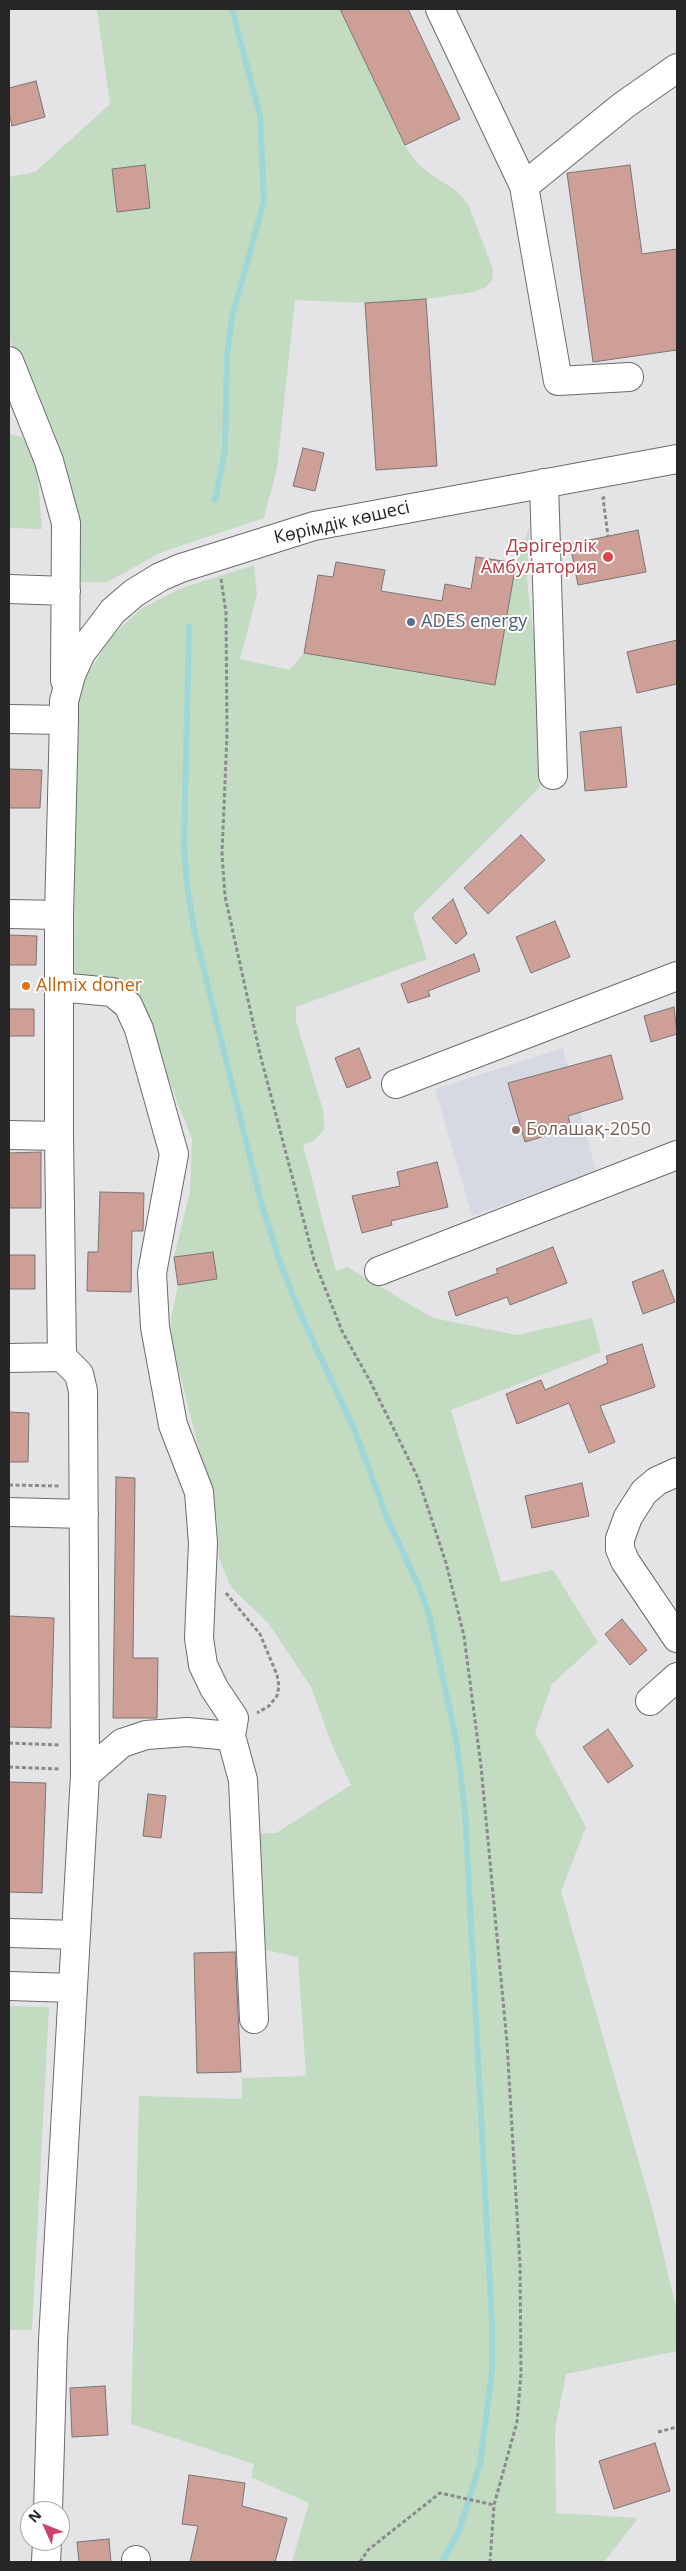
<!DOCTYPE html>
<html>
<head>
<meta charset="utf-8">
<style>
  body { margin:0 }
  #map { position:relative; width:686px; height:2571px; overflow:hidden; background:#e4e4e7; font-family:"Open Sans",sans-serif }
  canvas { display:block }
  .frame { position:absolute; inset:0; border:10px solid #262627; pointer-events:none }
  .north { position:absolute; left:20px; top:2501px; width:50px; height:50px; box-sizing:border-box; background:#fff; border:1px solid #a8a8a9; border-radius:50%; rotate:314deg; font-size:14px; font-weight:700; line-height:20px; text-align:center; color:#262627 }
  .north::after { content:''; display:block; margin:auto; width:18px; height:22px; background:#d0426e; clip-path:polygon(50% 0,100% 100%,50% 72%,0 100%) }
</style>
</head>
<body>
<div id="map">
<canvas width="686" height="2571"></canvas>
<div class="frame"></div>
<div class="north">N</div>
</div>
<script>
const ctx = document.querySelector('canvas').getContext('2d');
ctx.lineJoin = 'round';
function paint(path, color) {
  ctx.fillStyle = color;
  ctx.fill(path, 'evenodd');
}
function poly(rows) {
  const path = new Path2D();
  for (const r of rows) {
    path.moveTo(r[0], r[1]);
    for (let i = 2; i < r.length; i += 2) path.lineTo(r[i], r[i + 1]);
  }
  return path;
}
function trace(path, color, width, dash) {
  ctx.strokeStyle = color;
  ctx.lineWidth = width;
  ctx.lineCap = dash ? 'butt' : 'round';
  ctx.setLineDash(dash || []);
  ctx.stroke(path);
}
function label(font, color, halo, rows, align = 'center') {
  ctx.font = font + ' "Open Sans",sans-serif';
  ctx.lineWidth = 4;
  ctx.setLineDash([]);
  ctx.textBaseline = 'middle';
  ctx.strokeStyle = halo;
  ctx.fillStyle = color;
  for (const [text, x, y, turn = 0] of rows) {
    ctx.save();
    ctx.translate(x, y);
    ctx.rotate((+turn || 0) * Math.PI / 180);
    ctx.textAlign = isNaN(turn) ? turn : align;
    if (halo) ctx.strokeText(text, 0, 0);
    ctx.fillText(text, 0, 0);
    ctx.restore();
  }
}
paint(poly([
  [563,1048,596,1171,472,1216,435,1089]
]), '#d6d8e2');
paint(poly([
  [97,9,340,9,405,145,416,162,429,173,457,191,468,204,493,269,492,280,486,287,473,292,426,299,365,303,295,300,277,468,264,518,162,552,107,582,81,582,77,543,62,470,9,338,9,177,35,172,110,104],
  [9,434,21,437,29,444,37,467,42,529,10,528],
  [529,528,527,581,536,656,540,787,413,914,427,959,296,1007,296,1021,323,1110,324,1129,314,1141,303,1145,336,1271,347,1267,433,1318,517,1335,592,1318,601,1352,451,1410,501,1582,553,1570,598,1642,552,1684,535,1732,586,1827,561,1891,653,2211,677,2311,677,2351,566,2374,555,2429,556,2513,638,2518,604,2562,292,2562,309,2503,251,2477,254,2464,131,2424,139,2096,242,2099,242,2078,306,2076,298,1957,252,1947,247,1834,276,1833,351,1785,332,1745,311,1687,269,1624,231,1587,219,1558,217,1519,172,1344,171,1319,178,1285,217,1279,213,1252,174,1257,190,1192,192,1139,138,1002,120,980,74,976,76,703,86,678,110,638,141,609,179,589,254,565,257,595,240,659,290,670,304,653,495,685,516,563],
  [9,2006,49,2007,32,2330,9,2330]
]), '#c2dbc1');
trace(poly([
  [215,500,225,450,227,356,232,317,264,201,260,116,232,9],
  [189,627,184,845,187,886,195,934,261,1202,282,1268,300,1313,355,1431,387,1518,420,1589,430,1618,457,1744,465,1811,492,2324,492,2370,480,2464,459,2531,442,2562]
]), '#9fd6d7', 6);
const building = poly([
  [340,9,408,9,460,119,405,145,340,9],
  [36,81,45,117,12,126,9,113,9,88,36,81],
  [145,165,150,208,117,212,112,169,145,165],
  [630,165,642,254,677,249,677,350,593,362,567,173,630,165],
  [426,299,437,466,376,470,365,303,426,299],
  [303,448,324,453,315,491,293,486,303,448],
  [638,530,646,572,578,585,570,544,638,530],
  [476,557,516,563,495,685,304,653,318,575,333,577,336,562,385,570,381,591,442,601,445,584,471,589,476,557],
  [677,640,677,684,637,693,627,652,677,640],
  [621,727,627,787,585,791,580,732,621,727],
  [9,769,42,770,40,808,9,808,9,769],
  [521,835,545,860,488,914,464,888,521,835],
  [453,899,467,934,456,944,432,918,453,899],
  [555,921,570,957,531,973,516,937,555,921],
  [9,935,37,936,36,965,9,965,9,935],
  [474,954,480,971,428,991,430,996,408,1003,401,984,474,954],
  [674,1007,677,1034,651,1042,644,1016,674,1007],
  [9,1009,34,1009,34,1036,9,1036,9,1009],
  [359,1048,371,1078,347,1088,335,1058,359,1048],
  [611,1055,623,1099,568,1116,571,1128,525,1142,508,1083,611,1055],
  [41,1152,41,1208,9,1208,9,1153,41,1152],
  [437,1162,448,1207,391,1221,392,1225,362,1233,352,1196,400,1186,397,1172,437,1162],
  [100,1192,144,1193,143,1231,132,1231,131,1292,87,1291,88,1252,98,1252,100,1192],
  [553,1247,567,1283,510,1305,507,1297,456,1316,448,1292,498,1273,496,1269,553,1247],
  [213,1252,217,1279,178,1285,174,1257,213,1252],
  [9,1255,35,1255,35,1289,9,1289,9,1255],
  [663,1270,675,1302,643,1314,632,1282,663,1270],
  [642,1344,655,1387,600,1406,615,1442,589,1453,569,1403,517,1424,506,1394,541,1380,545,1390,608,1363,606,1356,642,1344],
  [9,1412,29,1413,28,1462,9,1462,9,1412],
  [116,1477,135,1478,133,1658,158,1658,157,1718,113,1718,116,1477],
  [582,1483,589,1516,532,1528,525,1496,582,1483],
  [9,1616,54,1618,51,1728,9,1727,9,1616],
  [622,1619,647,1650,630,1665,605,1634,622,1619],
  [608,1729,633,1766,608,1783,583,1747,608,1729],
  [9,1782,46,1783,42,1893,9,1892,9,1782],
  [148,1794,166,1796,161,1838,143,1836,148,1794],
  [235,1952,241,2072,197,2073,194,1953,235,1952],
  [105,2386,108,2435,72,2437,70,2388,105,2386],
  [655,2443,670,2491,614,2509,599,2461,655,2443],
  [189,2475,245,2483,242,2506,287,2518,275,2562,190,2562,198,2526,182,2524,189,2475],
  [109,2539,111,2562,79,2562,77,2542,109,2539]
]);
paint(building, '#cd9f97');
trace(building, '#787575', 1);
const minor = poly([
  [440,9,524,186,558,381,629,377],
  [524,186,624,105,677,68],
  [9,361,49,461,66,523,65,680],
  [544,483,553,775],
  [9,589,66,591],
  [9,719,64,720],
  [9,914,59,915],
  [58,987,112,992,128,1005,139,1029,174,1154,152,1273,155,1327,173,1425,199,1492,203,1543,199,1638,203,1665,214,1688,234,1718,231,1736,187,1732,146,1735,122,1743,85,1775],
  [396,1084,677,976],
  [9,1135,59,1136],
  [379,1271,677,1155],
  [9,1358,62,1357],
  [677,1472,657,1481,644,1492,628,1517,620,1539,620,1549,625,1561,677,1638],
  [9,1512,84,1514],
  [650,1701,677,1677],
  [231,1736,243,1780,254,2019],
  [9,1933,76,1935],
  [9,1986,72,1988],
  [48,2511,53,2341,85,1775,83,1391,79,1374,62,1357,59,1136,59,915,64,720,64,701,71,675,81,653,113,611,134,593,160,577,181,568,314,526,677,459],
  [46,2562,47,2541],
  [136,2562,136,2560]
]);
trace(minor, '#6a6b6d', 30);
trace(poly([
  [605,497,603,498,608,536],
  [221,579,226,613,227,734,222,854,225,896,260,1054,314,1260,342,1331,370,1381,418,1478,446,1563,464,1636,481,1766,507,2043,520,2265,521,2373,517,2422,494,2505,490,2562],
  [9,1485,61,1486],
  [226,1593,260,1634,277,1675,279,1686,277,1696,269,1706,257,1713],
  [9,1743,61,1745],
  [9,1767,61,1769],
  [658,2432,677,2427],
  [360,2562,368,2550,440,2493,494,2505]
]), '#8a8a8c', 3, [4, 2.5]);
trace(minor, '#fff', 28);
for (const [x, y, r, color] of [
  [608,557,6,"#e0444e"],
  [411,622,5,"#5c6f8a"],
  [26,986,5,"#e8710a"],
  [516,1130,5,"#8d6e63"]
]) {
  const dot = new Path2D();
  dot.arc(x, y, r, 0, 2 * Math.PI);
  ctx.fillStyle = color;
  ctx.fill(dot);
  trace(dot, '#fff', 2);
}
label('18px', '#262627', '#fff', [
  ["Көрімдік көшесі",342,523,-13]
]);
label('18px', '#be3a42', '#fff', [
  ["Дәрігерлік",597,547],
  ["Амбулатория",597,568]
], 'right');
label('18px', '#4e5e75', '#fff', [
  ["ADES energy",421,622]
], 'left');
label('18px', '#c56008', '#fff', [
  ["Allmix doner",36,986]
], 'left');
label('18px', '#785e54', '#fff', [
  ["Болашақ-2050",526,1130]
], 'left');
</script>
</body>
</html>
